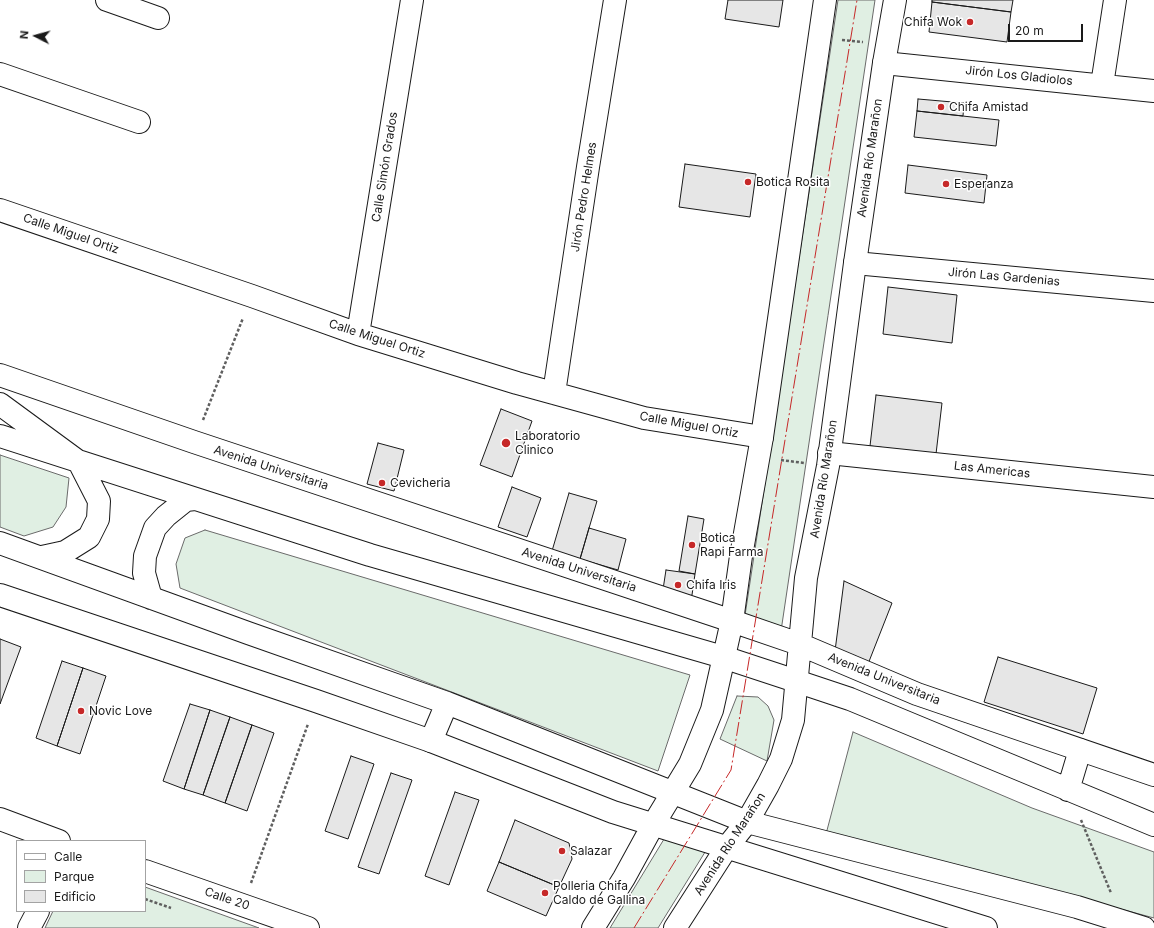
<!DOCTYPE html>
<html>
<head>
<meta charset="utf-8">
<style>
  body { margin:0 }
  #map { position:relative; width:1154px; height:928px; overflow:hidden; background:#fff; font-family:Inter,sans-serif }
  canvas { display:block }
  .legend { position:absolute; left:16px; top:840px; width:130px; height:72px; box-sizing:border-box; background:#fff; border:1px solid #a3a3a3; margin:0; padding:5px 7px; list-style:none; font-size:12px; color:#1a1a1a }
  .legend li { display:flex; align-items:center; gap:8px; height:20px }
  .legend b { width:20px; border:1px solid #a3a3a3 }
  .north { position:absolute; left:16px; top:16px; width:40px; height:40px; -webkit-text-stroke:3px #fff; paint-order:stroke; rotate:276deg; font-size:11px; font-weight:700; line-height:16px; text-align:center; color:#1a1a1a }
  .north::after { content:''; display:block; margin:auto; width:14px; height:18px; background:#1a1a1a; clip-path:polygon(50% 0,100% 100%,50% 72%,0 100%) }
  .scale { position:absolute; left:1008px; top:24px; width:75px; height:18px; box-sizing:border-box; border:2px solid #1a1a1a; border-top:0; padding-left:5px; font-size:12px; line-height:14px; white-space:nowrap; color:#1a1a1a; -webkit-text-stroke:3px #fff; paint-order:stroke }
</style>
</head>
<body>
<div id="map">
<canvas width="1154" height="928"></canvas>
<ul class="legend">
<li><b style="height:5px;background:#fff"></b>Calle</li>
<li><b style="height:11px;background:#e0efe3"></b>Parque</li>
<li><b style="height:11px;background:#e6e6e6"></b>Edificio</li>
</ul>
<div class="north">N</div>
<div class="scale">20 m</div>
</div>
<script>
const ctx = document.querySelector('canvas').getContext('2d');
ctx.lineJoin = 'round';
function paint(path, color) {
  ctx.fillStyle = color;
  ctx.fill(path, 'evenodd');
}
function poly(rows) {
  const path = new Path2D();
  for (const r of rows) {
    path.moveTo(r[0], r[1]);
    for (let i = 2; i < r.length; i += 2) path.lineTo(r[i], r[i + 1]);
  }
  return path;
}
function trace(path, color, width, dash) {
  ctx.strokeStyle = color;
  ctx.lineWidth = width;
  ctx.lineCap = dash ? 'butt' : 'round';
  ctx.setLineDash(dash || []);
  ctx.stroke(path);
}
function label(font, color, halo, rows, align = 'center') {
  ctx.font = font + ' Inter,sans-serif';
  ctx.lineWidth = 3;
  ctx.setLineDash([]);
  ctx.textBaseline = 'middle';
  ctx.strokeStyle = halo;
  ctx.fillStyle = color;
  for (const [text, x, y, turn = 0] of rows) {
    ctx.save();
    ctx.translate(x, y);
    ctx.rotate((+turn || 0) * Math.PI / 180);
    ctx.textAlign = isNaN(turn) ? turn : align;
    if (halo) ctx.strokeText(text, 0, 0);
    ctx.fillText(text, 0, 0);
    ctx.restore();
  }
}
const green = poly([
  [838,0,875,0,781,631,744,622,838,0],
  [0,455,69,478,66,507,53,527,24,536,0,527,0,455],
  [205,530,690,675,658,771,180,588,176,564,185,538,205,530],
  [737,696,758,697,768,706,774,720,767,761,720,739,737,696],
  [853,732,1032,808,1154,852,1154,918,961,866,826,834,853,732],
  [675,821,715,836,658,928,610,928,675,821],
  [145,887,259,928,45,928,53,911,145,911,145,887]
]);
paint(green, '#e0efe3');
trace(green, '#6a6a6a', 1);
const building = poly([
  [728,0,783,0,779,27,725,19,728,0],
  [932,0,1013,0,1011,12,932,2,932,0],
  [932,2,1011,12,1007,42,929,32,932,2],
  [918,99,964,103,963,116,917,111,918,99],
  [917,111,999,120,996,146,914,137,917,111],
  [685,164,756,174,750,217,679,207,685,164],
  [908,165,987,175,984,203,905,193,908,165],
  [888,287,957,295,952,343,883,334,888,287],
  [876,395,942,403,936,454,870,446,876,395],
  [501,409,532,421,512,477,480,465,501,409],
  [378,443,404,450,394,491,367,484,378,443],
  [512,487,541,498,527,537,498,527,512,487],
  [569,493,597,501,580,559,552,551,569,493],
  [688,516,704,519,695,574,679,571,688,516],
  [589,528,626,539,618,570,580,559,589,528],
  [666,570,695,574,692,595,683,600,662,596,666,570],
  [844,581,892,603,868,664,835,651,844,581],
  [0,639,21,647,0,704,0,639],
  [998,657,1097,688,1083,734,984,702,998,657],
  [62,661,83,668,57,746,36,738,62,661],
  [83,668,106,676,80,754,57,746,83,668],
  [190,704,210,710,184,789,163,781,190,704],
  [210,710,230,717,203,795,184,789,210,710],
  [230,717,252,725,225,803,203,795,230,717],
  [252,725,274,733,247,811,225,803,252,725],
  [351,756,374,764,348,839,325,831,351,756],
  [391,773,412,780,379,874,358,867,391,773],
  [455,792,479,800,449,885,425,876,455,792],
  [515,820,569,843,572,859,559,887,499,862,515,820],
  [499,862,559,887,546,916,487,891,499,862]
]);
paint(building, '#e6e6e6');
trace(building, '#1a1a1a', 1);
const street = poly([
  [107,0,158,18],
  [884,63,1154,91],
  [0,74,139,122],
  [1102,85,1115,0],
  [0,210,252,296,358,334,517,383,644,418,762,437],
  [855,263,1154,291],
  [358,334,412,0],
  [554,393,588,167,615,0],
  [829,453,1154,487],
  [0,819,59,841],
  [145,871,308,928],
  [29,928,38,911]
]);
const secondary = poly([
  [0,375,194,442,732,621,799,644,917,694,1154,775],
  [0,595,316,701,431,741,613,812,986,928],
  [593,928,624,878,653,825,690,764,712,710,732,621,741,556,762,437,825,0],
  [675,928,727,847,747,822,768,785,781,759,793,720,806,578,828,466,855,263,884,63,895,0]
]);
const primary = poly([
  [0,404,79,462,99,501,98,519,89,537,65,552,42,557],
  [0,436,370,555,723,657,796,681,850,699,1154,825],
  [0,543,248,633,447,703,747,822,1077,907,1144,928],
  [151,598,144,573,145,556,155,528,166,516,186,500,195,499],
  [431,741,447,703],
  [1068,790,1080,750]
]);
trace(street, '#1a1a1a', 24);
trace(secondary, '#1a1a1a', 24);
trace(primary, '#1a1a1a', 24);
trace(poly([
  [842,40,863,42],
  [203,420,243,318],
  [781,460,804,463],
  [1081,820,1111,893],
  [251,883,308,724],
  [145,899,171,908]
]), '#5f5f5f', 2.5, [3, 2]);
trace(street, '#fff', 22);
trace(secondary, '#fff', 22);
trace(primary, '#fff', 22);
trace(poly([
  [634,928,731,770,857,0]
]), '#c62828', 1, [14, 3, 2, 3]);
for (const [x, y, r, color] of [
  [970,22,4,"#c62828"],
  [941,107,4,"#c62828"],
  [748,182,4,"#c62828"],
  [946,184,4,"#c62828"],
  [506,443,5,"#c62828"],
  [382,483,4,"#c62828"],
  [692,545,4,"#c62828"],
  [678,585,4,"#c62828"],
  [81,711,4,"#c62828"],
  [562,851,4,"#c62828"],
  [545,893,4,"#c62828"]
]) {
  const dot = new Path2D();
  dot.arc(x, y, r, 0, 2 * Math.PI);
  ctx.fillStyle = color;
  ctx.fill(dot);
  trace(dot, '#fff', 1.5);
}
label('12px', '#1a1a1a', '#fff', [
  ["Chifa Wok",962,22,"right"],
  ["Chifa Amistad",949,107],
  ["Botica Rosita",756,182],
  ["Esperanza",954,184],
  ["Laboratorio",515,436],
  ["Clinico",515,450],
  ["Cevicheria",390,483],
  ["Botica",700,538],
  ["Rapi Farma",700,552],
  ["Chifa Iris",686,585],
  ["Novic Love",89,711],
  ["Salazar",570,851],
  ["Polleria Chifa",553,886],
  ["Caldo de Gallina",553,900]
], 'left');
label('12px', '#1a1a1a', '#fff', [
  ["Jirón Los Gladiolos",1019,76,6],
  ["Avenida Río Marañon",870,158,-82],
  ["Calle Simón Grados",385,167,-81],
  ["Jirón Pedro Helmes",584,197,-81],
  ["Calle Miguel Ortiz",71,234,19],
  ["Jirón Las Gardenias",1004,277,5],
  ["Calle Miguel Ortiz",377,339,18],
  ["Calle Miguel Ortiz",689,425,10],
  ["Avenida Universitaria",271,468,18],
  ["Las Americas",992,470,6],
  ["Avenida Río Marañon",824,479,-81],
  ["Avenida Universitaria",579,570,18],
  ["Avenida Universitaria",884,679,22],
  ["Avenida Río Marañon",730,844,-57],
  ["Calle 20",227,899,19]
]);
</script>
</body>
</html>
